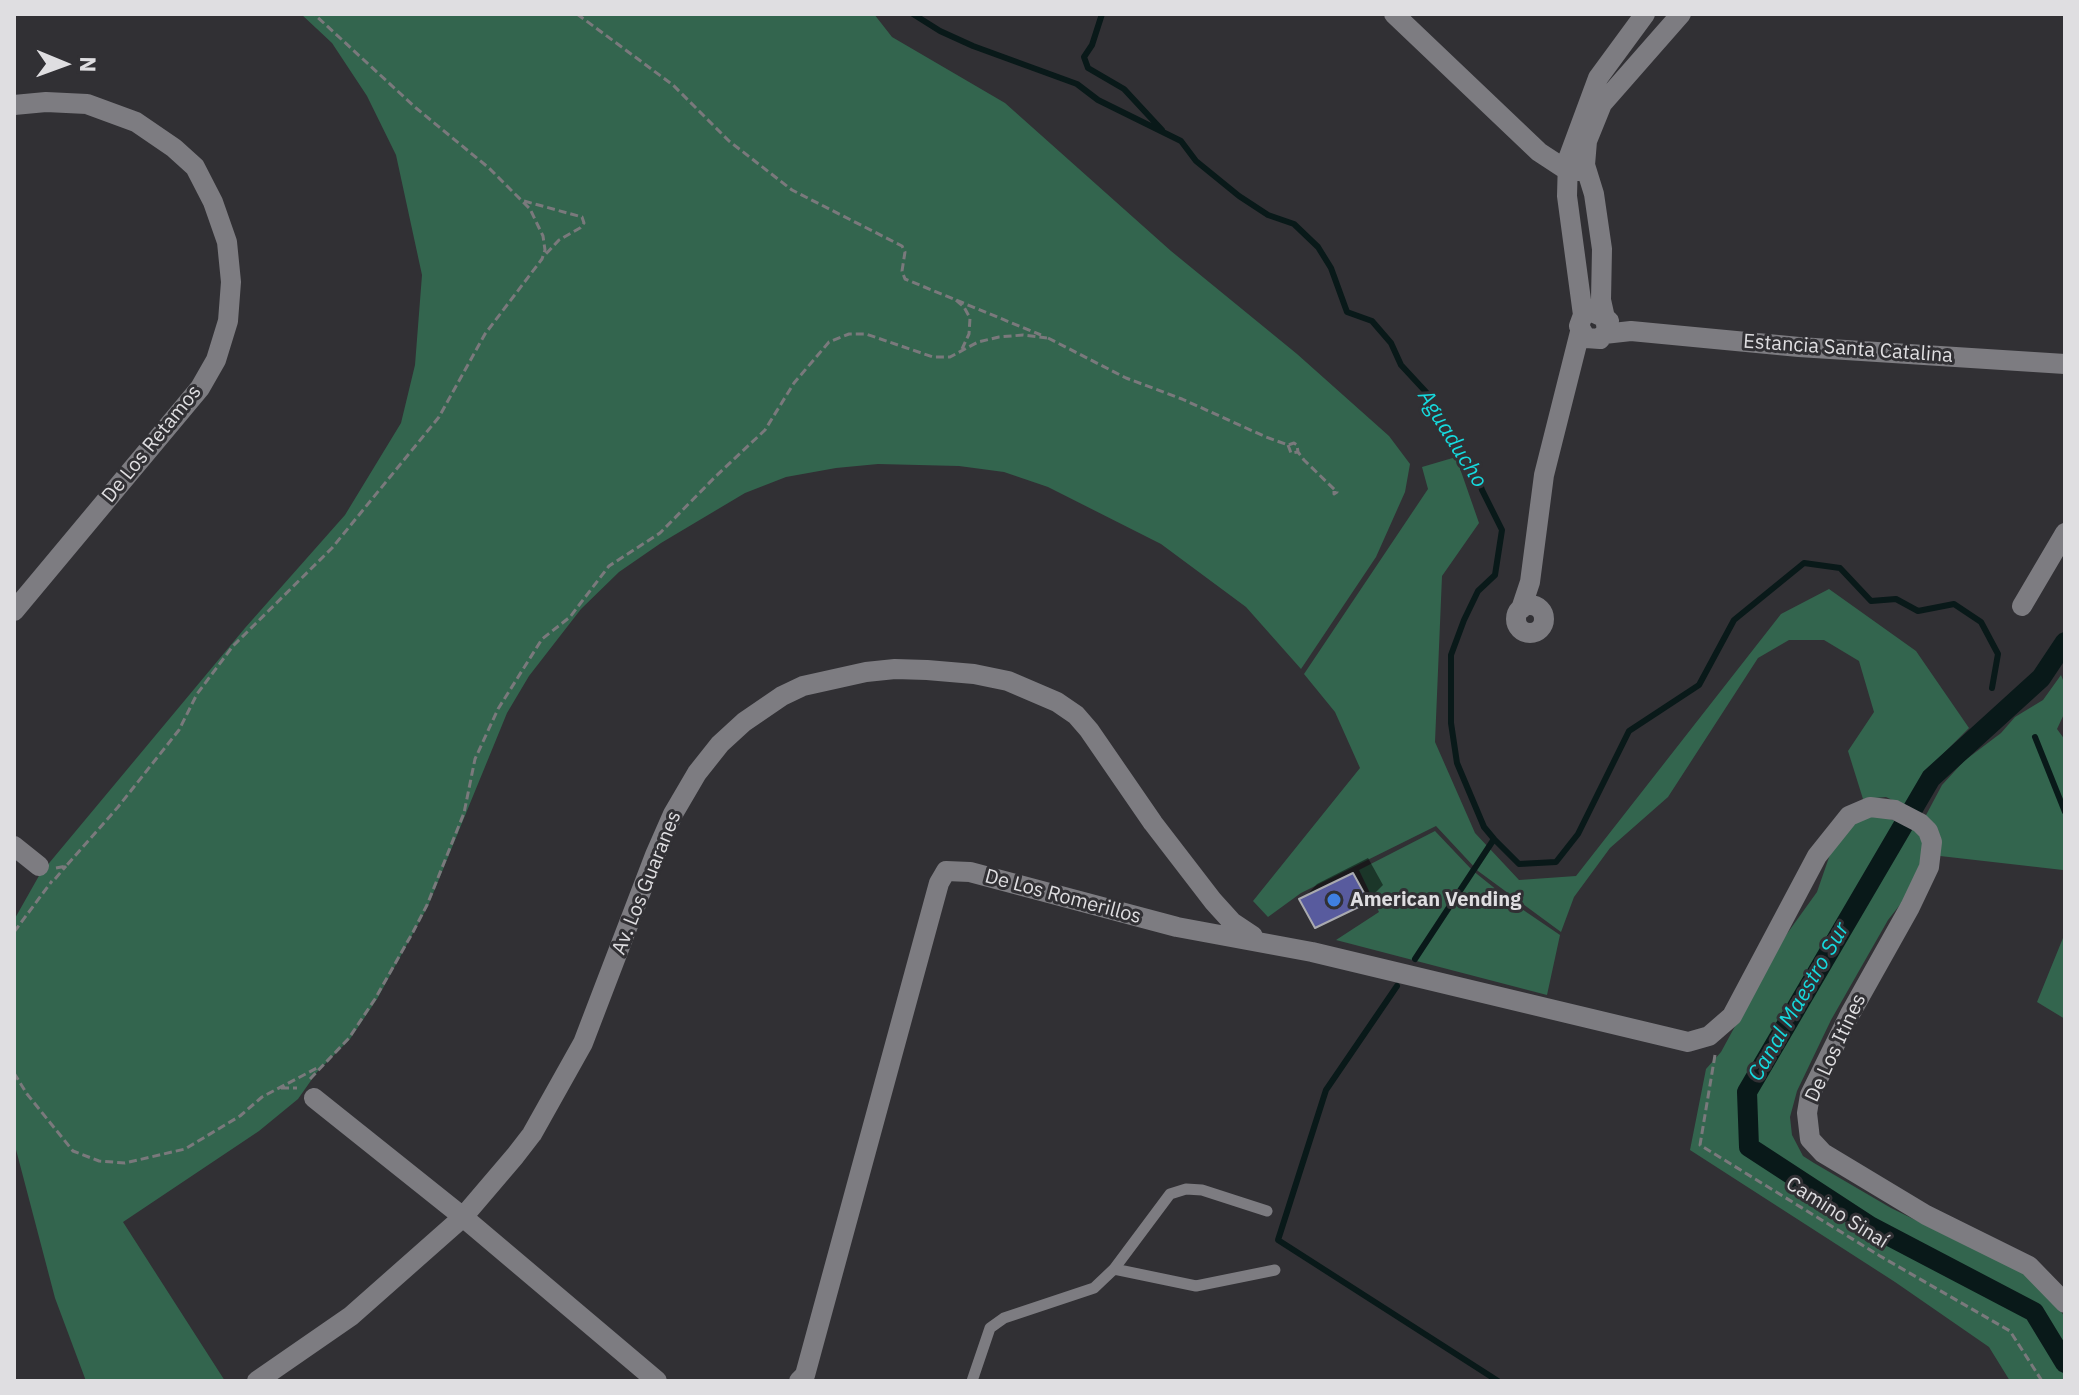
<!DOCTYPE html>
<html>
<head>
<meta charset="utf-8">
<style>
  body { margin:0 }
  #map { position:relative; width:2079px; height:1395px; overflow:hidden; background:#313034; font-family:"IBM Plex Sans",sans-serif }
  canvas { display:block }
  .frame { position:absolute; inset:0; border:16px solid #dfdee1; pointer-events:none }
  .north { position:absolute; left:24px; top:24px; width:80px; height:80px; -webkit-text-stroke:6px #313034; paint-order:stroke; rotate:91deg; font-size:22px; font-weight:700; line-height:32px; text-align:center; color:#dfdee1 }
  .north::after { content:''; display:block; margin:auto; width:28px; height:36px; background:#dfdee1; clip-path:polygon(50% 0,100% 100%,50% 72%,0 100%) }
</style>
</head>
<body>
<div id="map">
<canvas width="2079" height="1395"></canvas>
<div class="frame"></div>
<div class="north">N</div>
</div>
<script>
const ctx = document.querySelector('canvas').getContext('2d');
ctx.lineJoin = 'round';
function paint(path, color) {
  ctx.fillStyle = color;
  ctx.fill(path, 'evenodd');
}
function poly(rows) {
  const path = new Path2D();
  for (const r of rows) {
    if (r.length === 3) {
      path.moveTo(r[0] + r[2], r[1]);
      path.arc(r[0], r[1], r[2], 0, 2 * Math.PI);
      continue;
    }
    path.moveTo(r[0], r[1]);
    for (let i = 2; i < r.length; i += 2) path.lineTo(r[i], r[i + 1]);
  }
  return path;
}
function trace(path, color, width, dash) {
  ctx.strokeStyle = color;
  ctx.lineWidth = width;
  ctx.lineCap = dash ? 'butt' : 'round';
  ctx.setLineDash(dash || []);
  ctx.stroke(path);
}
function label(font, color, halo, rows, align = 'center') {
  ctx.font = font + ' "IBM Plex Sans",sans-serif';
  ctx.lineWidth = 6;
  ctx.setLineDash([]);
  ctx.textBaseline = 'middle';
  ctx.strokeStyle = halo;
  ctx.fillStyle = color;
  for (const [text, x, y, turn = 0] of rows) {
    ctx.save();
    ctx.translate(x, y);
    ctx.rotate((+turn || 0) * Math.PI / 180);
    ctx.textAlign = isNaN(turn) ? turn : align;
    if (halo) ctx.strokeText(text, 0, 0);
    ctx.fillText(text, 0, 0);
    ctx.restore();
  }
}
paint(poly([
  [301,14,874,14,892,37,1005,103,1171,251,1297,354,1389,436,1410,464,1405,492,1376,557,1301,669,1246,607,1161,544,1048,487,1004,472,959,466,878,464,836,468,786,477,745,493,661,543,619,572,581,609,529,676,507,713,428,906,377,999,350,1039,317,1072,298,1099,259,1131,123,1222,225,1381,86,1381,55,1298,14,1142,14,920,40,874,245,628,345,515,401,423,415,365,422,275,396,155,367,96,332,43],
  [1456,457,1479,523,1442,576,1435,742,1475,833,1519,880,1576,876,1781,614,1829,589,1916,651,1969,728,1924,773,1905,806,1886,797,1863,799,1848,751,1874,712,1859,661,1824,640,1789,640,1758,658,1668,797,1610,848,1574,897,1561,932,1478,871,1436,826,1301,893,1268,917,1253,901,1360,768,1335,712,1304,674,1428,489,1422,467],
  [2061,675,2065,685,2065,712,2057,729,2065,740,2065,899,2063,870,1940,856,1925,817,1942,785,1964,761,2001,733,2015,717,2043,700],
  [1874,813,1916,829,1923,842,1922,860,1906,897,1888,920,1831,1020,1797,1091,1790,1117,1792,1135,1803,1156,1814,1163,1891,1208,2023,1273,2045,1290,2065,1317,2065,1381,2010,1381,1989,1347,1895,1282,1690,1150,1706,1069,1721,1052,1781,942,1817,892,1835,840,1849,825],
  [1435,831,1472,870,1513,903,1560,935,1547,995,1336,940,1379,912,1359,870],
  [2065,933,2065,1019,2037,1002]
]), '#33654e');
paint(poly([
  [1368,858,1383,885,1368,900,1316,925,1302,900,1317,884]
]), '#0007');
trace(poly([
  [913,14,940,31,973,46,1077,84,1098,100,1181,141,1196,161,1239,196,1268,215,1294,224,1318,247,1331,268,1347,312,1372,321,1391,343,1401,365,1426,392,1448,431,1475,467,1482,490,1502,530,1495,575,1478,591,1464,620,1451,655,1451,723,1457,763,1484,827,1494,839],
  [1102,14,1092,45,1084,57,1088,68,1124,89,1162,130],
  [2035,737,2065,812],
  [1415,959,1494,839,1519,864,1556,862,1578,834,1629,731,1699,685,1734,620,1804,563,1840,568,1871,601,1896,599,1918,611,1954,604,1981,622,1998,654,1992,688],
  [1397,986,1326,1090,1278,1240,1498,1381]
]), '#091919', 6);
trace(poly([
  [2065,642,2041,678,1931,778,1747,1092,1749,1147,1870,1226,2034,1312,2065,1363]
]), '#091919', 20);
const building = poly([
  [1353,873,1369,902,1315,928,1299,899,1353,873]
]);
paint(building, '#585b9e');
trace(building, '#a9aaaf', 2);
trace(poly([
  [577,14,673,85,729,141,792,190,902,246,905,252,902,271,905,279,1041,335],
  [524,201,582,217,584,223,580,228,559,240,544,256],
  [956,300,964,307,970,318,969,334,962,349],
  [1048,338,1126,378,1182,399,1266,437,1288,445,1294,443,1297,445,1298,452,1304,460,1337,492,1334,494,1334,491],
  [1288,445,1291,453,1298,452],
  [56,868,66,866,118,807,179,730,197,694,233,646,332,548,439,417,485,334,542,259,545,250,543,236,530,209,489,168,416,108,314,14],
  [55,879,66,866],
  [14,932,52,881],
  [1715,1055,1700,1145,1880,1256,2010,1331,2042,1381],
  [14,1073,27,1094,73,1151,99,1161,125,1163,185,1149,240,1116,262,1097,317,1068],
  [310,1079,349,1038,375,999,413,932,427,905,464,813,475,759,498,709,542,639,570,617,609,566,660,533,716,476,765,430,794,383,829,342,849,334,866,334,933,357,950,357,978,342,999,337,1023,335,1047,338],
  [281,1088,297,1088]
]), '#7a797c', 3, [8, 4]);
trace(poly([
  [1114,1269,1196,1286,1275,1270],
  [972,1381,990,1328,1004,1318,1094,1288,1114,1269,1170,1194,1186,1189,1202,1190,1267,1211]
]), '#7d7c81', 11);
trace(poly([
  [1394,14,1539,152,1568,171,1579,171],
  [14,105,46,102,87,104,136,122,174,148,195,167,213,202,227,242,231,282,228,321,216,360,200,388,14,611],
  [1583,315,1592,312,1605,318,1607,330,1600,339,1586,338,1579,326,1583,315,1567,196,1568,159,1598,78,1645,14],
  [1609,321,1605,318,1601,300,1602,249,1594,194,1585,165,1587,141,1602,104,1681,14],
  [1604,334,1631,331,1799,347,2065,364],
  [1530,619,14],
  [2022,606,2065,533],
  [1521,609,1530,582,1544,475,1580,332],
  [14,846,39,866],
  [314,1098,463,1217,657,1381],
  [257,1381,351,1316,463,1217,515,1156,532,1134,583,1043,655,855,673,814,697,773,720,744,744,722,782,696,803,686,866,672,895,669,927,670,974,674,1008,681,1057,702,1076,715,1089,730,1153,823,1213,901,1232,922,1253,936],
  [799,1381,805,1375,939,883,946,871,970,872,1177,927,1312,952,1688,1042,1709,1036,1732,1016,1817,856,1849,816,1870,807,1895,810,1920,823,1928,831,1932,842,1929,867,1910,907,1850,1014,1810,1095,1807,1113,1810,1139,1823,1153,1926,1215,2029,1266,2065,1303]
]), '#7d7c81', 20);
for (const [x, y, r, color] of [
  [1334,900,8,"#3f7fe0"]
]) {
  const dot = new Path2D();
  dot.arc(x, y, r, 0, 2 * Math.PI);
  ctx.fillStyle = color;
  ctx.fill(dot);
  trace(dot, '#313034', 3);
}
label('20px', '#dfdee1', '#313034', [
  ["Estancia Santa Catalina",1848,349,4],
  ["De Los Retamos",152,444,-51],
  ["Av. Los Guaranes",647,883,-68],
  ["De Los Romerillos",1063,897,15],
  ["De Los Itines",1836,1048,-65],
  ["Camino Sinaí",1837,1213,32]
]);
label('bold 20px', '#dfdee1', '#313034', [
  ["American Vending",1350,900]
], 'left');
label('italic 22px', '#16dade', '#313034', [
  ["Aguaducho",1452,439,58],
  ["Canal Maestro Sur",1799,1002,-60]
]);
</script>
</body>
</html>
